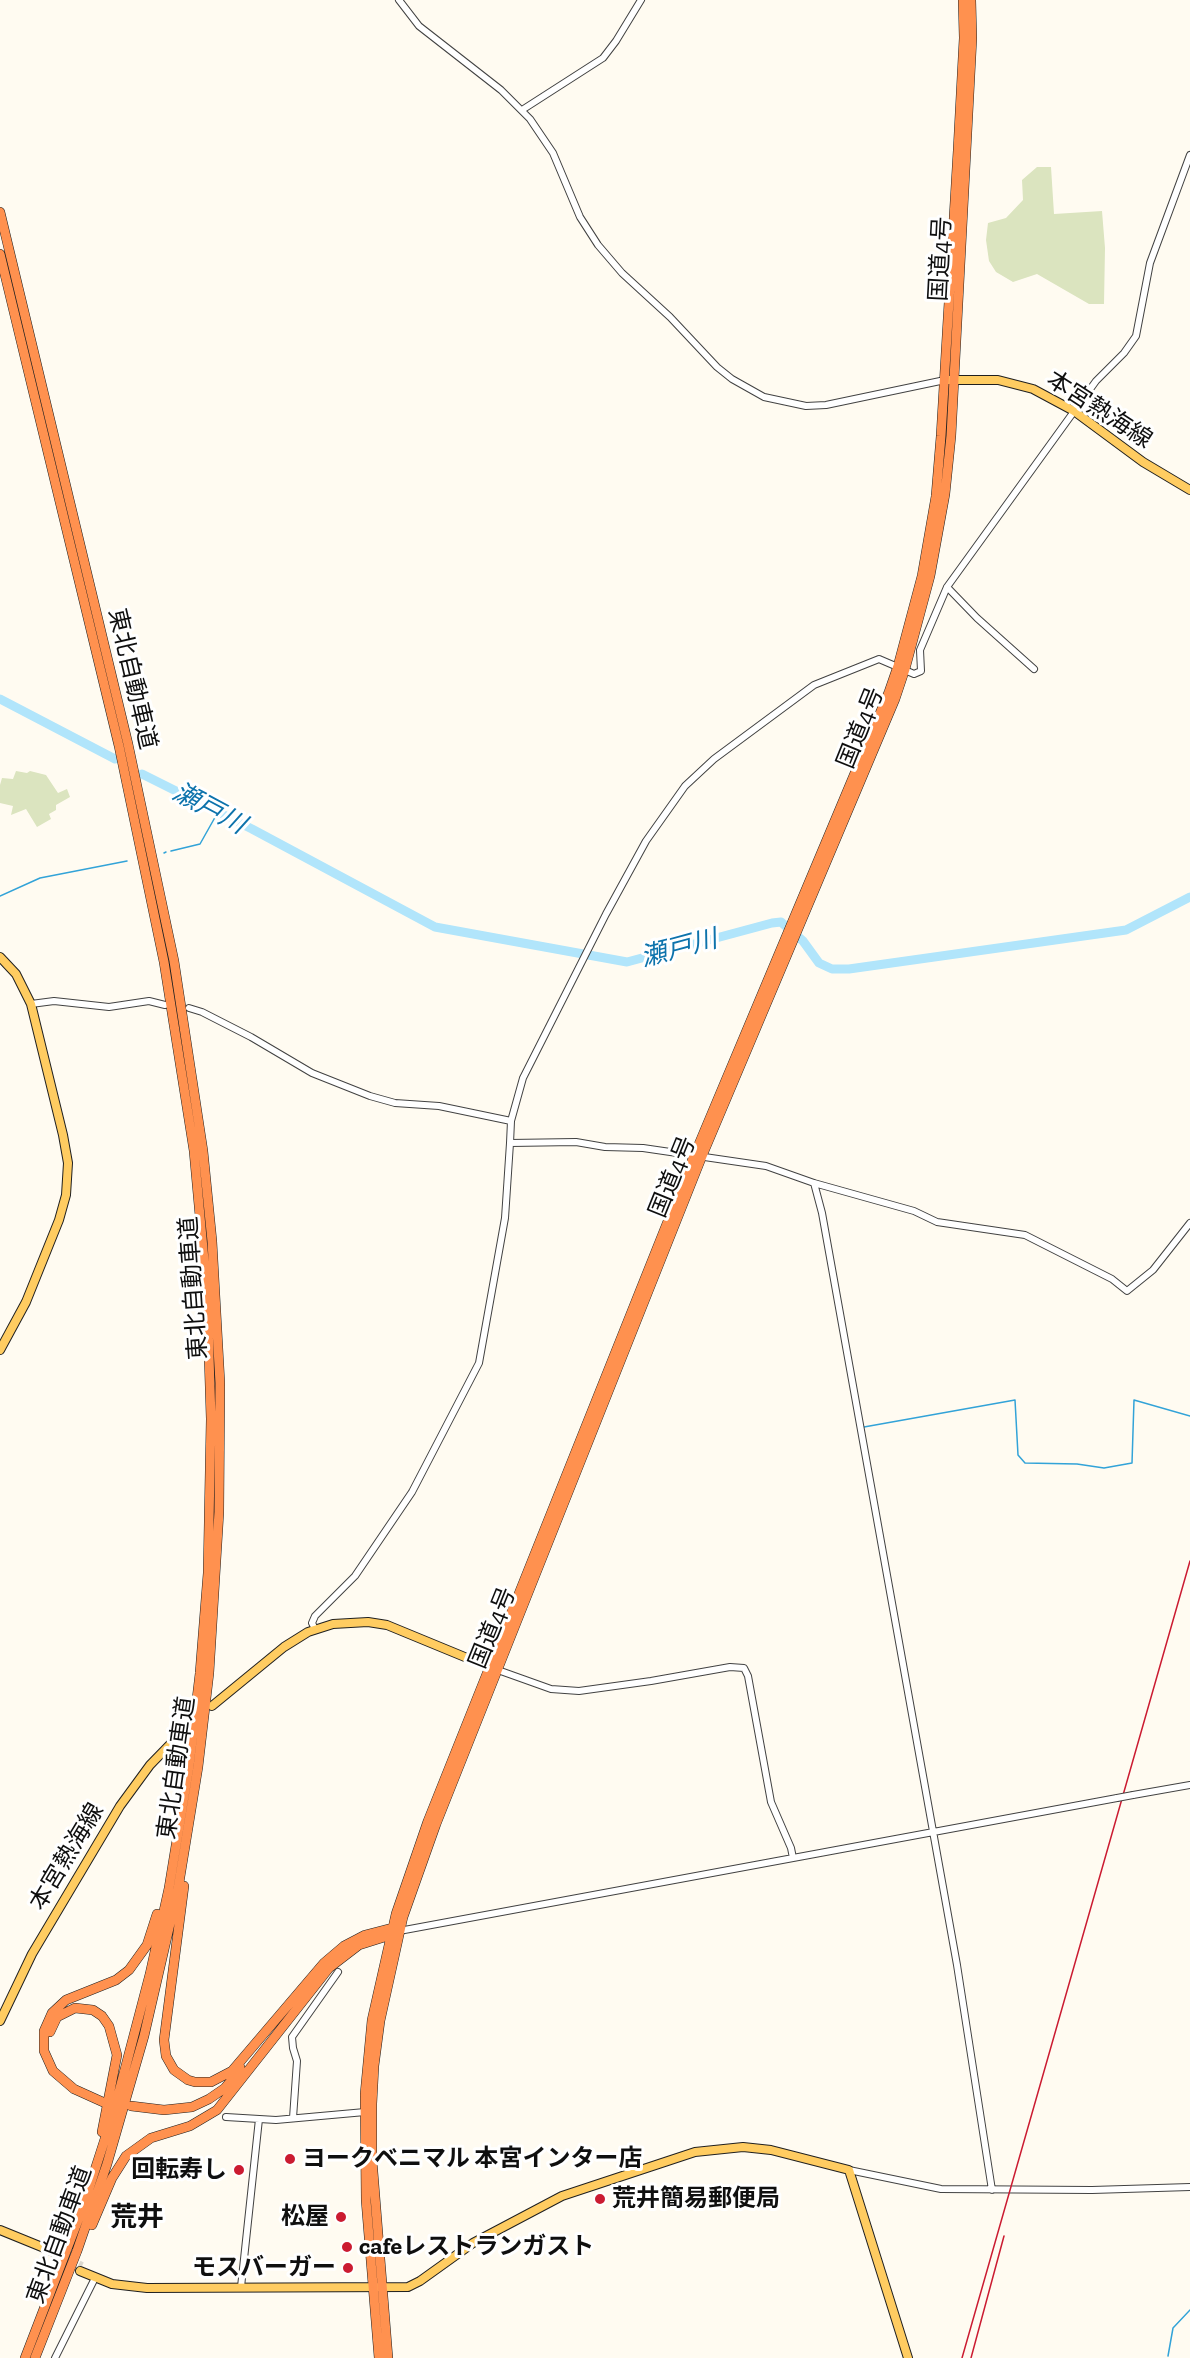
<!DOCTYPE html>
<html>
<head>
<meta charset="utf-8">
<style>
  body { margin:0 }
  canvas { display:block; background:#fffbf1 }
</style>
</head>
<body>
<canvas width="1190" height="2358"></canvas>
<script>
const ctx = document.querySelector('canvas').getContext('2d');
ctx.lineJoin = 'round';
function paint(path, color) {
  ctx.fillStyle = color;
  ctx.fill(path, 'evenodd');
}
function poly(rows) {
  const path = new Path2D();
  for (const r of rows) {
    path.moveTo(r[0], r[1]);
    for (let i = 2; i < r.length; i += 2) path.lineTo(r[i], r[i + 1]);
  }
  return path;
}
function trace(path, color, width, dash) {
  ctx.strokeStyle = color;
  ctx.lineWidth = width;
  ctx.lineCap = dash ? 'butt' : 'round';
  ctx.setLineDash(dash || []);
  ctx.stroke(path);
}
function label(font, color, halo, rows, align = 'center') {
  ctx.font = font + ' "Zilla Slab","Noto Sans JP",serif';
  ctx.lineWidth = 6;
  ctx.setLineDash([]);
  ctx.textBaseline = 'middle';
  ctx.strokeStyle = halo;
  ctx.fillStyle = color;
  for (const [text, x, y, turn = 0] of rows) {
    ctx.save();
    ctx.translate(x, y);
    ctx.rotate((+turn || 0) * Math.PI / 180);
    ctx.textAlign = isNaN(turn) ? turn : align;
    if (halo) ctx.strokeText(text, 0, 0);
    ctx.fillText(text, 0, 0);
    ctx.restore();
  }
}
paint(poly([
  [1037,167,1051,167,1054,214,1102,211,1105,248,1104,304,1089,304,1037,274,1013,282,996,272,989,261,986,240,988,223,1006,218,1023,200,1022,180],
  [16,771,27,773,30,771,46,775,58,793,67,789,70,797,56,805,56,810,49,814,51,819,37,827,26,809,11,815,13,806,0,803,0,785,2,778,13,779]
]), '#dbe4bf');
trace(poly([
  [171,851,200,844,218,812],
  [164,853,166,852],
  [0,896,40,878,127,861],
  [864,1427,1015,1400,1018,1455,1025,1463,1077,1464,1104,1468,1132,1463,1134,1400,1190,1416],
  [1168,2356,1173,2328,1190,2310]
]), '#32a3d8', 1.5);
trace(poly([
  [0,699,115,759],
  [142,774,252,829,435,927,627,962,772,923,781,922,803,941,819,963,832,969,849,969,1126,930,1190,897]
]), '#b1e5fb', 9);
trace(poly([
  [68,2259,82,2266]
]), '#dbd8cf', 8, [8, 4]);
const minor = poly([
  [399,0,419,26,501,90,530,119,553,153,580,217,598,245,622,273,670,317,717,367,732,379,764,397,806,406,826,405,945,380],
  [522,110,603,58,616,41,641,0],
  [947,587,977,618,1034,669],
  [31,1004,54,1001,109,1007,149,1001,165,1005],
  [189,1008,202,1012,251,1037,312,1073,370,1096,395,1103,439,1106,511,1121,510,1143,576,1142,605,1147,643,1148,766,1166,814,1183,914,1211,937,1222,1025,1235,1112,1279,1127,1291,1153,1270,1190,1223],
  [511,1121,523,1078,606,914,646,841,685,786,714,759,814,685,879,659,914,674,921,671,920,650,947,587,1096,381,1124,353,1136,336,1150,263,1190,155],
  [814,1183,822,1213,957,1965,992,2190],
  [315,1629,312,1623,315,1616,355,1576,412,1492,479,1363,505,1218,510,1143],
  [495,1669,551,1689,579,1691,651,1681,730,1667,744,1668,748,1676,771,1802,791,1848,793,1858],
  [1133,1795,1190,1785],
  [399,1931,1117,1798],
  [226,2117,276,2120,365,2112],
  [293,2118,297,2061,293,2048,292,2037,338,1972],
  [849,2170,941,2189,1092,2190,1190,2187],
  [241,2287,259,2119],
  [55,2358,95,2278]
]);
const major = poly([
  [948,380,998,380,1033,389,1074,411,1143,462,1190,490],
  [0,957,16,974,31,1004,63,1135,68,1163,66,1195,59,1220,26,1302,0,1350],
  [212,1706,284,1647,308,1632,333,1624,368,1622,387,1625,489,1667],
  [0,2021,32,1954,120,1806,150,1765,187,1727],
  [0,2230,59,2254],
  [80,2271,112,2284,147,2288,408,2287,420,2281,473,2243,562,2196,695,2152,743,2147,771,2150,849,2170,908,2358]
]);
const highway = poly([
  [0,212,128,744,174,961,203,1151,212,1241,220,1383,219,1512,209,1673,198,1767,178,1889,144,2036,107,2164,77,2251,35,2358],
  [0,254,119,746,164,962,194,1151,207,1293,211,1419,208,1573,200,1673,189,1766,169,1888,150,1974,114,2111,82,2210,25,2358],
  [184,1886,164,2040,166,2056,174,2070,188,2080,195,2082,211,2082,232,2071,324,1963,344,1946,365,1935,392,1928,395,1929],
  [50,2032,57,2017,75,2008,93,2010,102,2016,109,2026,117,2055,102,2132],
  [105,2103,74,2089,53,2071,44,2051,44,2031,52,2013,66,2000,116,1980,129,1970,147,1945,157,1914],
  [131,2106,164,2110,192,2107,209,2099,225,2088,236,2075,240,2067],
  [92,2225,112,2178,126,2156,151,2138,190,2126,217,2110,329,1968,359,1945,394,1934],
  [379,2358,366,2200,365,2094,372,2020,396,1914,428,1821,694,1156,889,692,898,666,922,576,936,496,941,436,958,150,964,38,963,0],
  [388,2358,372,2159,372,2104,374,2066,380,2021,403,1917,436,1824,702,1156,895,699,905,669,930,576,945,494,951,436,972,38,971,0]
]);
trace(minor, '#424242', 8);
trace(major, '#202020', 10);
trace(highway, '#202020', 10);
trace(minor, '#fff', 6);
trace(major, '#ffcc61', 8);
trace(highway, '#ff914f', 9);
trace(poly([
  [962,2358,1190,1561],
  [971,2358,1004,2236]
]), '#cb1b31', 1.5);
const minorBridge = poly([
  [1117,1798,1133,1795]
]);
trace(minorBridge, '#424242', 8, []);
trace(minorBridge, '#fff', 6);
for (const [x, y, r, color] of [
  [290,2159,6,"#cb1b31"],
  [239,2170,6,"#cb1b31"],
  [600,2199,6,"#cb1b31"],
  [341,2217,6,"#cb1b31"],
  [347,2247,6,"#cb1b31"],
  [348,2268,6,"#cb1b31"]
]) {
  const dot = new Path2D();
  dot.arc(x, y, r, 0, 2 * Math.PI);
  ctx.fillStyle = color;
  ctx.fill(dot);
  trace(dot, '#fff', 2);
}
label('24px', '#0f0f0f', '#fff', [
  ["国道4号",941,259,-87],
  ["本宮熱海線",1099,410,33],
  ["東北自動車道",132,679,77],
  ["国道4号",861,728,-68],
  ["国道4号",673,1177,-68],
  ["東北自動車道",194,1288,-94],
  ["国道4号",493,1628,-68],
  ["東北自動車道",177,1768,-82],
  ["本宮熱海線",67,1857,-59],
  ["東北自動車道",60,2235,-70]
]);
label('bold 24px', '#0f0f0f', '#fff', [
  ["ヨークベニマル 本宮インター店",302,2159],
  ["回転寿し",227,2170,"right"],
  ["荒井簡易郵便局",612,2199],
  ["松屋",329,2217,"right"],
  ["cafeレストランガスト",359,2247],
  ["モスバーガー",336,2268,"right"]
], 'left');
label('italic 26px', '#0d73ac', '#fff', [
  ["瀬戸川",209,809,28],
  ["瀬戸川",679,949,-15]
]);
label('bold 27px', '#0f0f0f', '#fff', [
  ["荒井",137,2218]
]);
</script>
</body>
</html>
